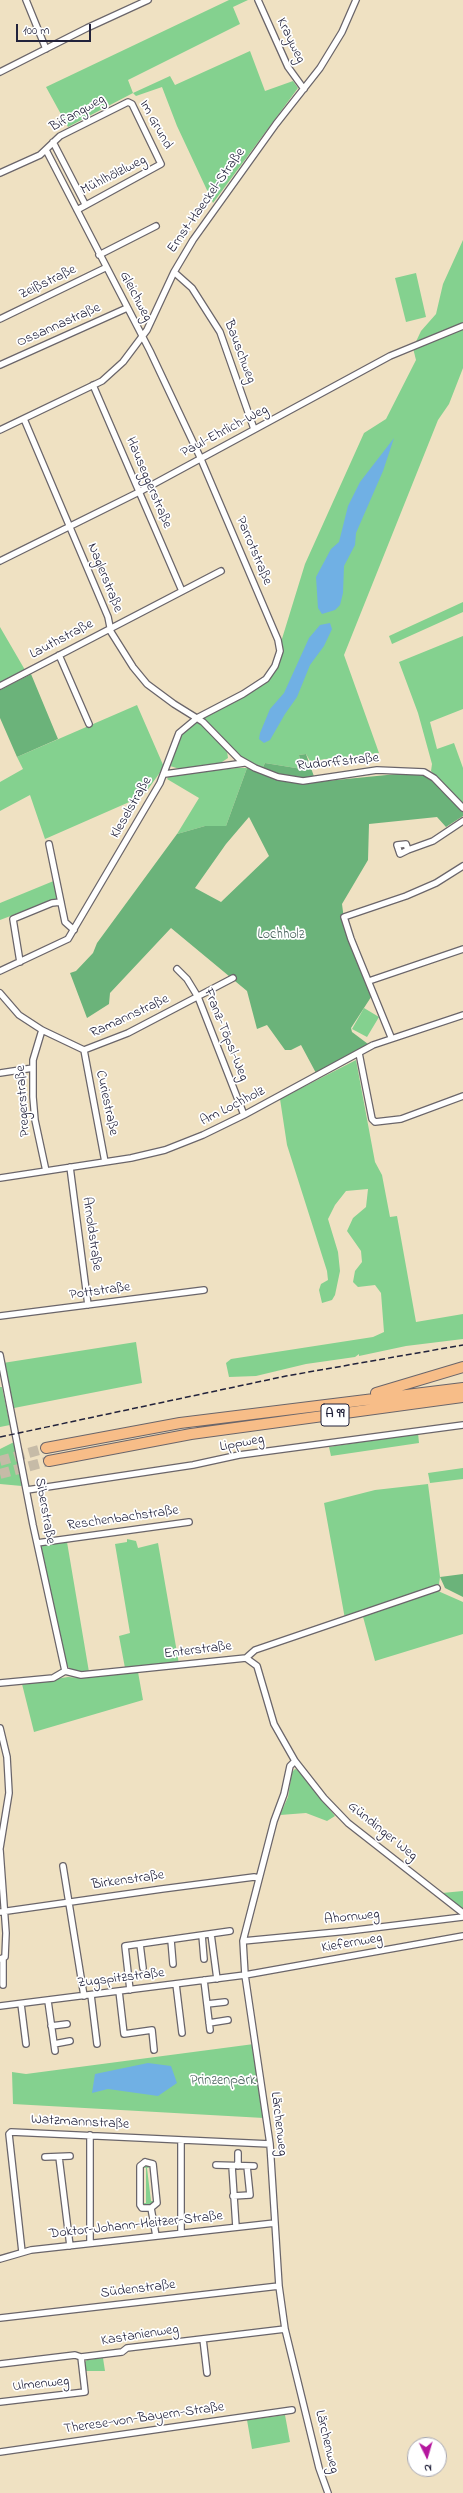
<!DOCTYPE html>
<html>
<head>
<meta charset="utf-8">
<style>
  body { margin:0 }
  #map { position:relative; width:463px; height:2493px; overflow:hidden; background:#efe1c2; font-family:"Indie Flower",sans-serif }
  canvas { display:block }
  .north { position:absolute; left:407px; top:2437px; width:40px; height:40px; box-sizing:border-box; background:#fff; border:1px solid #a7a7b1; border-radius:50%; rotate:175deg; font-size:11px; font-weight:700; line-height:16px; text-align:center; color:#22223b }
  .north::after { content:''; display:block; margin:auto; width:14px; height:18px; background:#b5179e; clip-path:polygon(50% 0,100% 100%,50% 72%,0 100%) }
  .scale { position:absolute; left:16px; top:24px; width:75px; height:18px; box-sizing:border-box; border:2px solid #22223b; border-top:0; padding-left:5px; font-size:12px; line-height:14px; white-space:nowrap; color:#22223b; -webkit-text-stroke:3px #fff; paint-order:stroke }
</style>
</head>
<body>
<div id="map">
<canvas width="463" height="2493"></canvas>
<div class="north">N</div>
<div class="scale">100 m</div>
</div>
<script>
const ctx = document.querySelector('canvas').getContext('2d');
ctx.lineJoin = 'round';
function paint(path, color) {
  ctx.fillStyle = color;
  ctx.fill(path, 'evenodd');
}
function poly(rows) {
  const path = new Path2D();
  for (const r of rows) {
    path.moveTo(r[0], r[1]);
    for (let i = 2; i < r.length; i += 2) path.lineTo(r[i], r[i + 1]);
  }
  return path;
}
function trace(path, color, width, dash) {
  ctx.strokeStyle = color;
  ctx.lineWidth = width;
  ctx.lineCap = dash ? 'butt' : 'round';
  ctx.setLineDash(dash || []);
  ctx.stroke(path);
}
function label(font, color, halo, rows, align = 'center') {
  ctx.font = font + ' "Indie Flower",sans-serif';
  ctx.lineWidth = 3.5;
  ctx.setLineDash([]);
  ctx.textBaseline = 'middle';
  ctx.strokeStyle = halo;
  ctx.fillStyle = color;
  for (const [text, x, y, turn = 0] of rows) {
    ctx.save();
    ctx.translate(x, y);
    ctx.rotate((+turn || 0) * Math.PI / 180);
    ctx.textAlign = isNaN(turn) ? turn : align;
    if (halo) ctx.strokeText(text, 0, 0);
    ctx.fillText(text, 0, 0);
    ctx.restore();
  }
}
paint(poly([
  [229,0,248,0,233,7,240,24,128,80,133,93,170,76,175,85,250,51,265,91,293,81,298,88,213,203,177,126,162,87,136,96,133,93,68,127,46,87],
  [463,240,463,368,449,404,438,420,344,655,379,753,310,761,306,754,299,755,302,769,265,763,262,769,245,761,214,728,200,718,268,680,275,671,281,657,281,642,305,564,364,433,386,419,416,360,413,348,421,331,436,314,443,284],
  [416,273,426,317,406,322,395,278],
  [463,602,463,612,392,644,389,636],
  [0,627,25,670,0,683],
  [463,636,463,709,430,722,437,749,454,743,463,768,463,806,431,771,432,764,418,713,399,662],
  [137,705,164,767,143,796,45,839,30,795,0,811,0,782,23,769,17,757],
  [197,720,227,751,228,758,222,762,223,766,183,770,170,766,175,742,184,730],
  [237,768,247,768,226,826,205,826,177,834,199,798,167,779,170,775],
  [56,880,58,898,0,920,0,903],
  [364,1008,379,1017,367,1037,352,1029],
  [356,1060,375,1162,382,1175,390,1217,397,1216,416,1322,463,1314,463,1339,406,1346,359,1356,359,1354,355,1357,306,1364,256,1376,229,1377,226,1363,231,1359,373,1337,384,1332,381,1293,375,1285,358,1287,353,1282,355,1271,362,1262,361,1251,347,1231,353,1218,366,1207,368,1189,346,1191,335,1205,328,1219,338,1252,340,1271,335,1295,332,1300,322,1303,319,1290,321,1284,328,1280,327,1271,287,1145,280,1099],
  [136,1342,142,1383,14,1408,3,1363],
  [0,1387,2,1387,10,1425,0,1427],
  [418,1433,419,1443,331,1456,329,1447],
  [14,1442,22,1486,0,1484,0,1449],
  [463,1468,463,1479,430,1483,428,1473],
  [428,1484,440,1577,438,1591,463,1602,463,1634,375,1661,362,1613,345,1619,324,1503,375,1490],
  [127,1539,136,1541,138,1548,158,1543,179,1664,125,1668,119,1636,130,1633,115,1544,127,1542],
  [67,1542,89,1672,72,1671,65,1663,40,1548,42,1545],
  [138,1672,143,1700,34,1732,22,1684,68,1677,80,1678],
  [295,1769,299,1770,335,1816,327,1821,306,1813,280,1815,288,1797,292,1772],
  [463,1891,463,1910,442,1893],
  [254,2044,264,2118,13,2104,12,2072,26,2074],
  [147,2164,151,2167,147,2168,151,2201,155,2201,152,2206,143,2205,142,2203,146,2203,146,2168,142,2167],
  [103,2358,105,2371,86,2371,85,2362,87,2360],
  [285,2415,290,2442,252,2449,247,2420]
]), '#84d18f');
paint(poly([
  [31,674,58,739,17,757,0,718,0,690],
  [306,754,316,782,407,773,425,774,463,811,463,816,446,827,437,817,369,824,368,860,342,904,345,927,373,994,351,1028,352,1032,368,1044,316,1073,301,1045,291,1050,285,1050,267,1025,257,1029,247,991,171,928,110,993,109,1004,87,1018,70,973,76,971,93,953,97,943,177,834,205,826,226,826,247,768,260,773,265,763,302,769,299,755],
  [249,817,269,856,221,902,195,888,226,844],
  [463,1574,463,1597,445,1588,440,1577]
]), '#6bb37a');
paint(poly([
  [394,438,383,471,356,533,355,545,344,566,343,593,340,605,335,610,322,614,318,608,316,577,331,549,339,542,348,506,360,482],
  [330,623,332,629,324,646,310,665,297,697,285,714,270,740,264,743,259,739,260,733,270,709,284,693,309,638,320,625],
  [148,2063,171,2066,177,2083,158,2096,108,2089,92,2093,95,2074]
]), '#70b0e4');
trace(poly([
  [0,1461,46,1448],
  [0,1474,49,1461]
]), '#c6bba7', 10, [10, 5]);
const street = poly([
  [26,0,46,49],
  [258,0,288,67,304,89],
  [0,72,87,28,148,0],
  [53,142,85,204],
  [0,173,40,155,60,136,128,102,132,104,161,164,77,210],
  [99,255,156,226],
  [174,272,192,288,220,332,254,429],
  [0,319,105,268],
  [0,365,127,308],
  [93,385,182,591],
  [24,419,108,617,111,632,133,667,147,684,174,704,203,722,239,759,255,768,278,777,303,781,377,770,424,772,434,778,463,808],
  [0,430,102,381,123,362,147,330,174,272,193,240,276,124,320,68,342,32,356,0],
  [0,561,139,492,390,356,463,326],
  [59,655,89,724],
  [0,686,221,571],
  [165,774,244,763],
  [49,844,65,922,74,930],
  [408,850,406,844,397,845,400,854,408,850,433,841,463,821],
  [20,962,13,919,52,903,61,902],
  [177,969,187,979,198,997,244,1115],
  [0,971,68,939,160,783,179,733,197,718,243,694,266,679,275,666,280,651,278,640,200,457,150,351,46,150],
  [369,981,463,949],
  [0,993,19,1015,42,1030,84,1050,128,1033,233,978],
  [42,1030,33,1060,33,1097,35,1120,46,1171],
  [391,1037,351,939,344,917,406,896,436,883,463,866],
  [84,1050,105,1162],
  [359,1053,372,1119,375,1122,401,1119,463,1096],
  [0,1073,33,1068],
  [70,1167,88,1305],
  [0,1178,131,1158,165,1150,203,1135,244,1115,373,1045,463,1015],
  [0,1316,204,1290],
  [0,1355,33,1525,65,1671],
  [27,1490,193,1465,239,1455,463,1425],
  [37,1543,189,1522],
  [246,1658,257,1666,274,1724,295,1761,324,1798,348,1823,463,1913],
  [65,1671,81,1675,246,1658,255,1650,437,1588],
  [0,1683,53,1678,65,1671],
  [0,1728,7,1757,9,1793,0,1848],
  [295,1761,290,1766,284,1794,274,1821,243,1941,245,1975,270,2144,279,2286,285,2329,319,2468,328,2493],
  [0,1850,6,1933,5,1957,0,1959],
  [63,1866,84,1996],
  [0,1912,162,1889,254,1877,259,1878],
  [211,1934,217,1979],
  [202,1935,204,1959],
  [171,1940,173,1964],
  [243,1941,348,1931,463,1917],
  [140,1944,143,1968],
  [204,1980,210,2030],
  [176,1984,182,2033],
  [3,1985,3,1959],
  [130,1990,125,1946,230,1931],
  [119,1991,124,2034,152,2030,154,2050],
  [91,1995,97,2044],
  [48,2001,55,2051],
  [21,2004,26,2044],
  [207,2004,225,2002],
  [0,2006,245,1975,463,1936],
  [209,2023,228,2020],
  [51,2026,67,2024],
  [54,2044,70,2041],
  [90,2135,90,2243],
  [45,2157,70,2156],
  [59,2157,70,2246],
  [145,2162,153,2164,157,2203,151,2208,142,2208,140,2205,140,2166,145,2162],
  [216,2165,254,2166],
  [232,2166,236,2227],
  [238,2166,238,2153],
  [233,2196,250,2195,247,2166],
  [151,2208,156,2236],
  [181,2233,181,2140],
  [22,2252,9,2134,11,2132,270,2144],
  [0,2259,31,2250,275,2223],
  [0,2318,279,2286],
  [203,2339,207,2373],
  [0,2364,75,2355,81,2357,122,2352,127,2348,285,2329],
  [0,2402,85,2392,81,2357],
  [0,2452,292,2410]
]);
const highway = poly([
  [376,1393,463,1367],
  [46,1448,180,1423,463,1388],
  [49,1461,191,1434,463,1397]
]);
trace(street, '#6a656a', 8);
trace(highway, '#6a656a', 12);
trace(street, '#fff', 5.5);
trace(highway, '#f7bd88', 10);
trace(poly([
  [0,1437,286,1376,463,1345]
]), '#22223b', 1.5, [6, 3]);
for (const [x, y, w] of [
  [335,1415,28]
]) {
  const box = new Path2D();
  box.roundRect(x - w / 2, y - 11, w, 22, 3);
  ctx.fillStyle = '#fff';
  ctx.fill(box);
  trace(box, '#22223b', 1);
}
label('bold 13px', '#22223b', null, [
  ["A 99",335,1415]
]);
label('14px', '#22223b', '#fff', [
  ["Krayweg",290,41,64],
  ["Bifangweg",78,114,-30],
  ["Im Grund",155,125,61],
  ["Mühlhölzlweg",114,176,-27],
  ["Ernst-Haeckel-Straße",207,201,-55],
  ["Zeißstraße",48,283,-26],
  ["Gleichweg",135,297,62],
  ["Ossannastraße",59,326,-24],
  ["Bauschweg",239,352,69],
  ["Paul-Ehrlich-Weg",225,432,-28],
  ["Hauseggerstraße",148,483,67],
  ["Parrotstraße",253,551,67],
  ["Naglerstraße",104,578,68],
  ["Lauthstraße",62,640,-28],
  ["Rudorffstraße",338,763,-6],
  ["Kleselstraße",132,808,-60],
  ["Ramannstraße",130,1017,-25],
  ["Franz-Töpsl-Weg",225,1035,68],
  ["Pregerstraße",24,1101,-94],
  ["Curiestraße",106,1103,78],
  ["Am Lochholz",233,1107,-27],
  ["Arnoldstraße",91,1234,82],
  ["Pottstraße",100,1292,-8],
  ["Lippweg",242,1444,-11],
  ["Siberstraße",44,1511,80],
  ["Reschenbachstraße",123,1519,-8],
  ["Enterstraße",198,1651,-7],
  ["Gündinger Weg",382,1832,39],
  ["Birkenstraße",128,1881,-8],
  ["Ahornweg",352,1918,-6],
  ["Kiefernweg",352,1944,-10],
  ["Zugspitzstraße",121,1979,-7],
  ["Watzmannstraße",80,2123,3],
  ["Lärchenweg",278,2124,83],
  ["Doktor-Johann-Heitzer-Straße",136,2226,-6],
  ["Südenstraße",138,2290,-7],
  ["Kastanienweg",140,2336,-9],
  ["Ulmenweg",41,2385,-6],
  ["Therese-von-Bayern-Straße",144,2419,-8],
  ["Lärchenweg",326,2442,76]
]);
label('14px', '#445f58', '#fff', [
  ["Lochholz",281,936],
  ["Prinzenpark",223,2082]
]);
</script>
</body>
</html>
